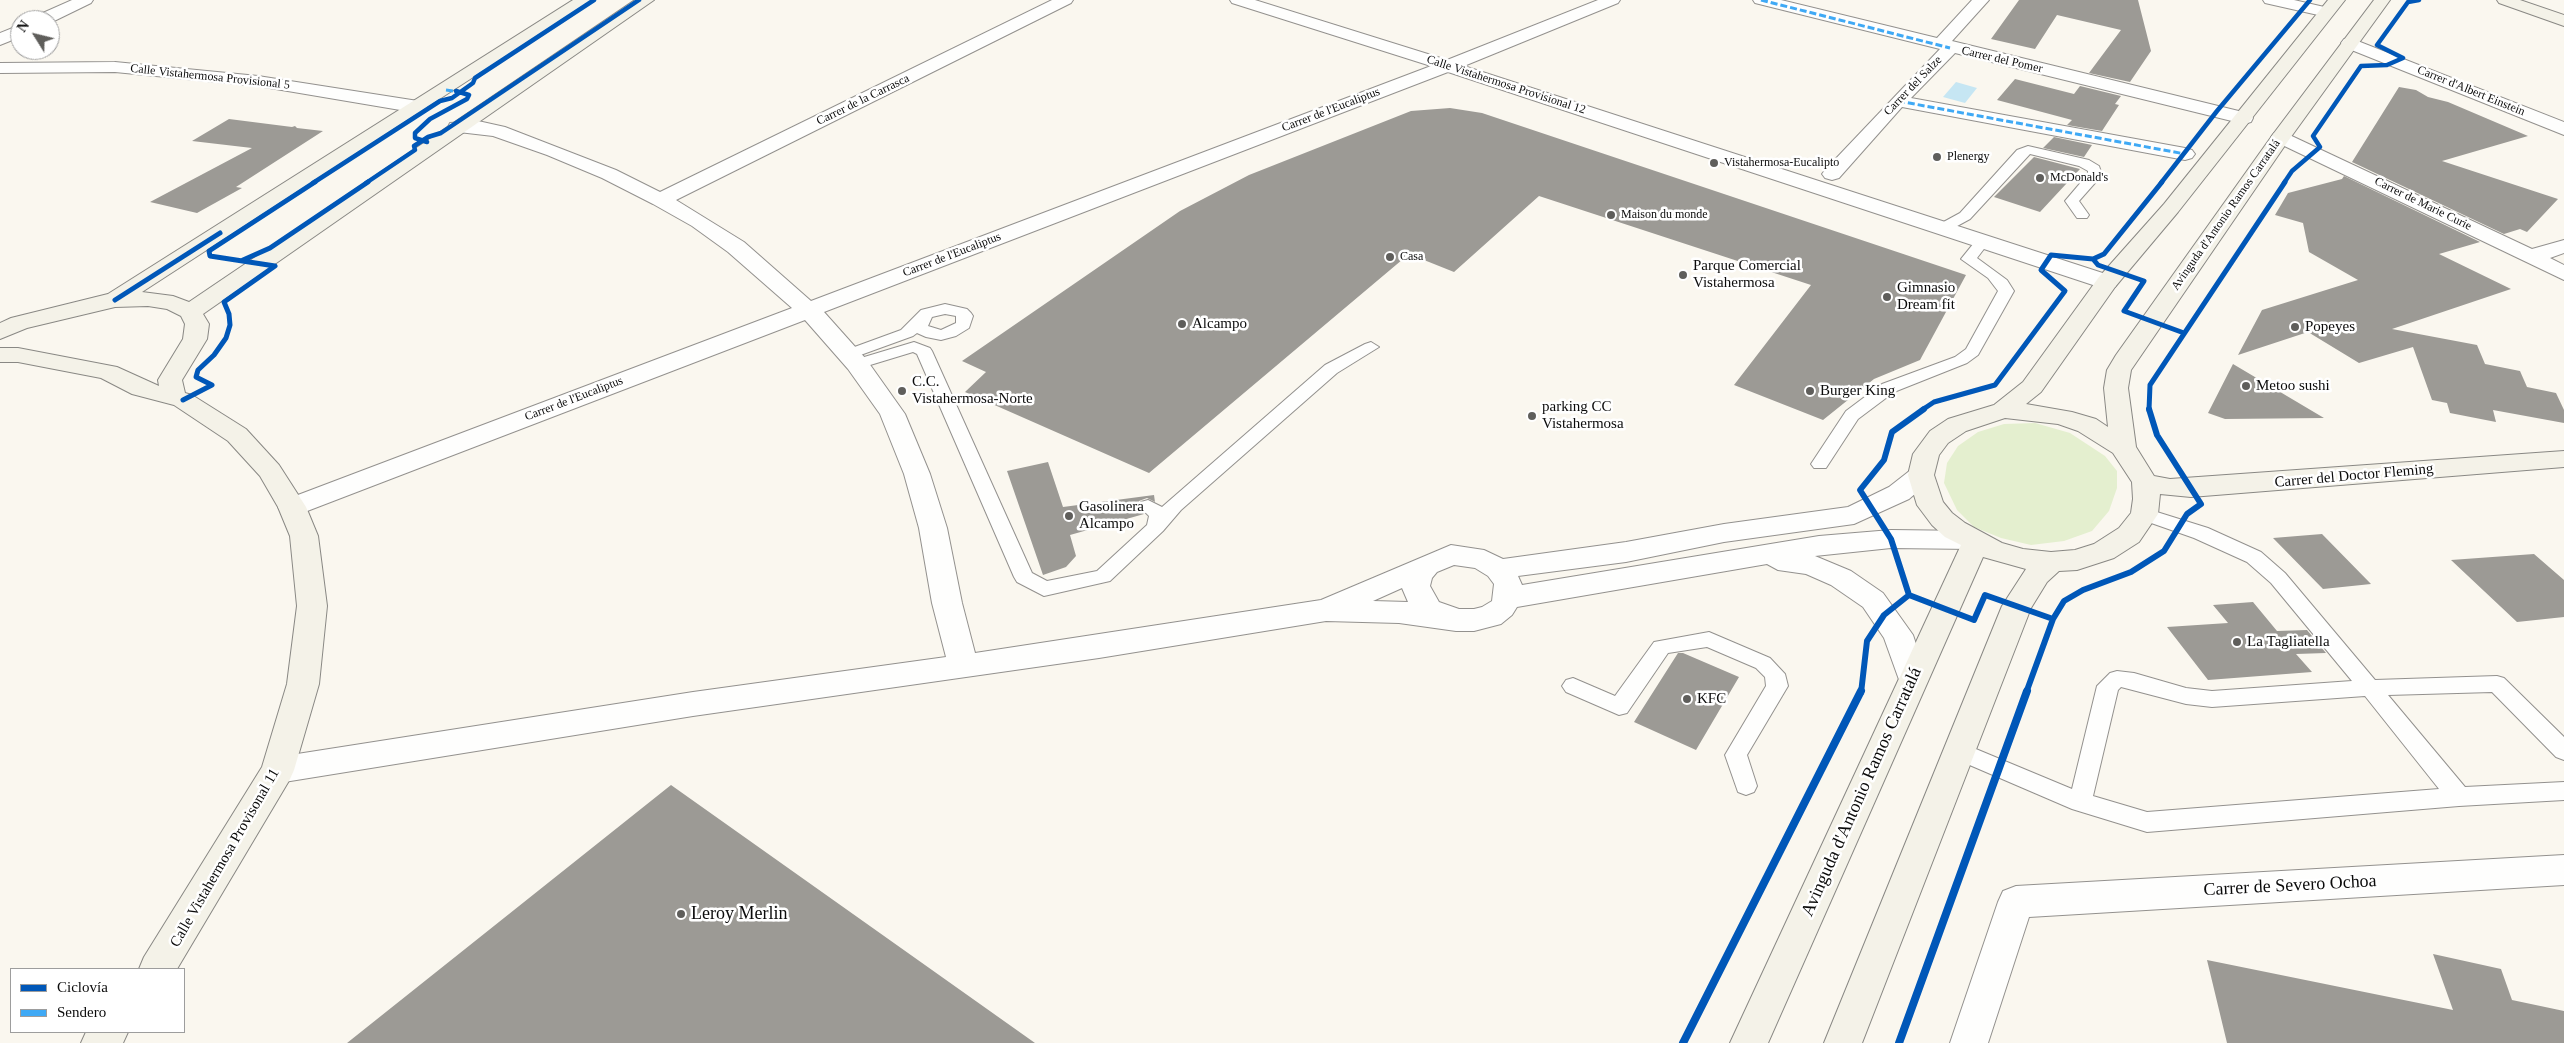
<!DOCTYPE html>
<html>
<head>
<meta charset="utf-8">
<style>
  body { margin:0 }
  #map { position:relative; width:2564px; height:1043px; overflow:hidden; background:#faf7ef; font-family:"Times New Roman",serif }
  canvas { display:block }
  .legend { position:absolute; left:10px; top:968px; width:175px; height:65px; box-sizing:border-box; background:#fff; border:1px solid #9d9d9d; margin:0; padding:6px 9px; list-style:none; font-size:15px; color:#0b0b0b }
  .legend li { display:flex; align-items:center; gap:10px; height:25px }
  .legend b { width:25px; border:1px solid #9d9d9d }
  .north { position:absolute; left:10px; top:10px; width:50px; height:50px; box-sizing:border-box; background:#fff; border:1px solid #9d9d9d; border-radius:50%; rotate:306deg; font-size:14px; font-weight:700; line-height:20px; text-align:center; color:#0b0b0b }
  .north::after { content:''; display:block; margin:auto; width:18px; height:22px; background:#5f5e5b; clip-path:polygon(50% 0,100% 100%,50% 72%,0 100%) }
</style>
</head>
<body>
<div id="map">
<canvas width="2564" height="1043"></canvas>
<ul class="legend">
<li><b style="height:6px;background:#0057b8"></b>Ciclovía</li>
<li><b style="height:6px;background:#3fa9f5"></b>Sendero</li>
</ul>
<div class="north">N</div>
</div>
<script>
const ctx = document.querySelector('canvas').getContext('2d');
ctx.lineJoin = 'round';
function paint(path, color) {
  ctx.fillStyle = color;
  ctx.fill(path, 'evenodd');
}
function poly(rows) {
  const path = new Path2D();
  for (const r of rows) {
    path.moveTo(r[0], r[1]);
    for (let i = 2; i < r.length; i += 2) path.lineTo(r[i], r[i + 1]);
  }
  return path;
}
function trace(path, color, width, dash) {
  ctx.strokeStyle = color;
  ctx.lineWidth = width;
  ctx.lineCap = dash ? 'butt' : 'round';
  ctx.setLineDash(dash || []);
  ctx.stroke(path);
}
function label(font, color, halo, rows, align = 'center') {
  ctx.font = font + ' "Times New Roman",serif';
  ctx.lineWidth = 5;
  ctx.setLineDash([]);
  ctx.textBaseline = 'middle';
  ctx.strokeStyle = halo;
  ctx.fillStyle = color;
  for (const [text, x, y, turn = 0] of rows) {
    ctx.save();
    ctx.translate(x, y);
    ctx.rotate((+turn || 0) * Math.PI / 180);
    ctx.textAlign = isNaN(turn) ? turn : align;
    if (halo) ctx.strokeText(text, 0, 0);
    ctx.fillText(text, 0, 0);
    ctx.restore();
  }
}
paint(poly([
  [2035,423,2070,433,2105,456,2117,471,2117,488,2109,511,2092,531,2064,541,2031,545,2001,538,1974,527,1957,510,1944,483,1947,463,1958,446,1978,432,2004,424]
]), '#e4efcf');
paint(poly([
  [1956,82,1977,88,1965,103,1943,97]
]), '#c6e6f3');
paint(poly([
  [2019,0,2138,0,2151,51,2130,82,2089,73,2121,30,2057,15,2035,49,1991,39],
  [2015,79,2074,94,2080,86,2121,96,2115,104,2119,105,2102,131,2067,125,2072,120,1997,100],
  [2399,87,2416,90,2428,97,2448,102,2528,136,2442,161,2558,199,2527,232,2520,229,2504,234,2352,162],
  [1450,108,1482,113,1966,275,1920,360,1874,379,1823,420,1734,385,1811,285,1539,196,1454,272,1409,254,1149,473,965,392,986,372,962,361,1180,211,1249,175,1411,111],
  [229,119,292,127,295,126,297,128,323,131,236,187,242,188,197,213,150,202,252,148,192,141],
  [2054,137,2092,145,2084,157,2043,148],
  [2034,157,2080,169,2040,212,1994,197],
  [2344,176,2480,242,2439,254,2511,289,2392,329,2477,345,2485,364,2520,371,2527,387,2556,393,2564,410,2564,423,2493,410,2496,422,2450,413,2447,403,2432,400,2413,347,2359,363,2308,332,2238,355,2262,310,2358,280,2309,252,2303,223,2275,215,2288,193,2342,179],
  [2233,364,2324,418,2225,419,2208,413],
  [1048,462,1063,507,1154,495,1155,502,1147,498,1139,501,1137,506,1144,514,1070,535,1076,556,1066,567,1043,575,1007,471],
  [2322,534,2371,584,2323,589,2273,538],
  [2534,554,2564,580,2564,617,2517,622,2451,560],
  [2253,602,2277,631,2307,630,2326,653,2296,654,2312,672,2208,680,2167,627,2228,623,2213,605],
  [1678,653,1683,653,1739,677,1696,750,1634,722],
  [671,785,1035,1043,347,1043],
  [2433,954,2501,969,2512,1000,2564,1011,2564,1043,2227,1043,2207,960,2453,1010]
]), '#9c9a95');
const lane = poly([
  [2028,146,2089,160,2099,166,2102,175,2079,201,2089,215,2087,218,2077,218,2065,201,2088,174,2088,171,2079,166,2030,154,1970,219,1948,231,1938,231,1936,228,1938,225,1960,213,2017,150,2028,146],
  [1983,237,1990,241,1977,258,2007,280,2014,291,1978,355,1967,363,1894,392,1858,419,1826,468,1814,468,1811,464,1846,411,1882,384,1955,357,1966,349,1998,291,1988,278,1961,259,1978,238,1983,237],
  [945,304,967,309,971,313,973,316,969,328,956,336,941,340,926,337,917,333,913,336,855,357,847,352,849,349,901,330,921,310,945,304],
  [945,314,956,316,956,323,941,330,928,326,932,317,945,314],
  [914,342,930,348,932,351,1032,573,1047,581,1097,571,1147,525,1149,516,1139,506,1141,502,1148,500,1162,507,1325,365,1365,344,1371,342,1379,347,1337,373,1181,510,1163,531,1110,581,1044,596,1017,582,1014,577,917,354,913,352,857,369,849,364,851,361,914,342],
  [2144,508,2208,528,2261,552,2285,573,2375,680,2497,676,2504,678,2564,737,2564,760,2556,757,2492,692,2388,695,2465,787,2564,782,2564,800,2459,806,2147,832,2072,809,1951,757,1948,751,1951,745,1959,742,2072,789,2097,686,2110,673,2117,671,2134,673,2186,688,2212,691,2352,681,2271,583,2247,562,2194,538,2137,518,2135,514,2137,510,2144,508],
  [2121,687,2186,704,2212,707,2365,696,2439,789,2147,812,2093,796,2118,690,2121,687],
  [1709,632,1770,658,1785,674,1788,686,1747,755,1757,786,1754,792,1746,795,1738,792,1725,755,1766,686,1765,677,1756,668,1707,647,1668,653,1627,713,1619,715,1566,692,1562,686,1566,680,1573,678,1615,696,1654,642,1709,632]
]);
const street = poly([
  [72,0,93,0,91,3,50,23,50,20,34,20,36,16,72,0],
  [1052,0,1073,0,1071,3,676,200,744,242,811,301,1431,66,1232,3,1230,0,1255,0,1447,60,1598,0,1620,0,1618,3,1464,66,2115,277,2118,282,2115,287,2107,289,2099,287,1448,72,824,312,866,359,905,414,930,474,947,528,962,603,975,653,1321,600,1451,545,1484,550,1503,559,1626,542,1724,524,1848,507,1889,487,1912,469,1921,466,1930,469,1934,475,1930,481,1909,499,1854,524,1724,542,1626,562,1518,576,1522,585,1819,536,1891,530,1972,531,1982,533,1986,540,1982,547,1972,549,1891,548,1815,556,1851,571,1883,593,1913,635,1928,680,1924,688,1913,692,1902,688,1884,638,1863,607,1831,585,1806,574,1778,570,1767,564,1517,607,1512,615,1501,624,1474,631,1456,631,1399,623,1326,621,1099,658,693,716,278,783,266,779,262,770,266,761,278,757,693,692,946,657,932,603,919,528,904,474,880,414,848,369,805,320,302,513,292,516,282,513,278,507,282,501,792,308,728,252,692,226,653,204,602,178,547,155,493,136,450,131,448,127,450,123,478,121,505,127,616,170,660,192,1052,0],
  [1454,565,1475,568,1488,576,1494,584,1492,601,1482,607,1474,609,1459,609,1439,602,1430,586,1432,578,1437,572,1454,565],
  [1402,588,1408,602,1373,601,1402,588],
  [1753,0,1781,0,1937,38,1972,0,1989,0,1952,41,2251,114,2253,118,2251,122,2244,124,1955,53,1911,98,2185,148,2192,150,2195,154,2192,158,2185,160,1902,107,1839,178,1832,180,1825,178,1822,174,1825,170,1940,49,1755,3,1753,0],
  [2263,0,2294,0,2333,9,2335,12,2327,17,2265,3,2263,0],
  [20,25,20,37,0,45,0,33,20,25],
  [2350,38,2564,122,2564,135,2344,47,2341,43,2344,39,2350,38],
  [115,62,258,76,418,101,425,103,427,107,425,111,418,113,258,86,115,72,0,73,0,63,115,62],
  [2281,131,2532,249,2564,240,2564,253,2550,258,2564,265,2564,280,2274,141,2271,137,2274,133,2281,131],
  [2564,855,2564,885,2029,917,1988,1043,1950,1043,1998,902,2003,891,2016,886,2564,855]
]);
const secondary = poly([
  [573,0,592,0,142,292,173,296,189,302,635,0,654,0,203,314,209,324,207,339,182,380,185,393,192,395,246,429,279,465,306,507,318,536,327,606,319,684,294,770,290,779,177,969,139,969,144,957,262,767,287,684,297,606,290,536,278,507,260,476,228,441,174,405,132,394,101,378,18,362,0,362,0,348,18,348,117,367,159,386,158,380,183,339,185,324,181,316,167,309,148,306,115,307,27,328,0,339,0,323,11,318,108,294,573,0],
  [2328,0,2345,0,2178,212,2115,287,2041,392,2026,404,2072,412,2096,419,2108,427,2104,388,2107,370,2116,355,2274,133,2374,0,2390,0,2288,141,2131,370,2128,388,2136,447,2154,476,2170,479,2564,451,2564,467,2191,497,2160,494,2158,514,2139,542,2114,558,2077,570,2059,571,2047,582,2031,608,1862,1043,1824,1043,2002,606,2026,569,1983,557,1768,1043,1730,1043,1961,545,1945,537,1932,525,1917,505,1908,475,1913,454,1930,431,1948,419,1994,405,2023,382,2099,277,2164,204,2328,0],
  [2005,418,2058,424,2078,431,2113,453,2132,482,2133,499,2131,513,2119,528,2094,544,2075,550,2051,552,2023,549,2002,543,1965,523,1952,513,1943,502,1934,475,1939,455,1948,443,1966,431,2005,418],
  [2497,0,2520,0,2564,15,2564,26,2499,3,2497,0],
  [86,1032,128,1032,123,1043,81,1043,86,1032]
]);
trace(lane, '#93918e', 2);
trace(street, '#93918e', 2);
trace(secondary, '#898884', 2);
paint(lane, '#fefefd');
paint(street, '#fefefd');
paint(secondary, '#f4f2e8');
trace(poly([
  [1761,0,1950,48],
  [446,90,461,92],
  [1898,101,2185,154]
]), '#3fa9f5', 3, [7, 3]);
trace(poly([
  [427,142,415,138,415,133,430,119,467,99,469,95,456,91],
  [313,183,440,101,452,98,473,83,475,78,594,0],
  [366,183,415,150,414,146,428,137,441,133,639,0],
  [2161,183,2217,111,2310,0],
  [2284,183,2292,171,2320,147,2313,136,2361,66,2387,65,2403,58,2377,45,2408,2,2419,0]
]), '#0057b8', 4.5);
trace(poly([
  [2093,259,2098,265,2144,281,2124,311,2184,333],
  [243,260,270,248,368,182],
  [115,300,220,233],
  [183,400,212,385,196,377,198,370,214,355,226,338,230,325,229,314,224,302,275,266,210,256,209,251,315,182],
  [1922,410,1934,402,1995,385,2065,291,2041,270,2051,255,2093,259,2104,254,2162,182],
  [2149,410,2150,385,2285,182]
]), '#0057b8', 5);
trace(poly([
  [1909,595,1974,620,1985,595,2053,619],
  [1861,693,1867,641,1884,615,1909,595,1891,539,1860,490,1884,460,1892,432,1924,409],
  [2026,693,2053,619,2064,601,2083,590,2131,572,2164,551,2187,514,2201,504,2157,435,2149,409]
]), '#0057b8', 6);
trace(poly([
  [1683,1043,1861,691],
  [1899,1043,2027,691]
]), '#0057b8', 8);
for (const [x, y, r, color] of [
  [1937,157,5,"#5f5e5b"],
  [1714,163,5,"#5f5e5b"],
  [2040,178,5,"#5f5e5b"],
  [1611,215,5,"#5f5e5b"],
  [1390,257,5,"#5f5e5b"],
  [1683,275,5,"#5f5e5b"],
  [1887,297,5,"#5f5e5b"],
  [1182,324,5,"#5f5e5b"],
  [2295,327,5,"#5f5e5b"],
  [2246,386,5,"#5f5e5b"],
  [902,391,5,"#5f5e5b"],
  [1810,391,5,"#5f5e5b"],
  [1532,416,5,"#5f5e5b"],
  [1069,516,5,"#5f5e5b"],
  [2237,642,5,"#5f5e5b"],
  [1687,699,5,"#5f5e5b"],
  [681,914,5,"#5f5e5b"]
]) {
  const dot = new Path2D();
  dot.arc(x, y, r, 0, 2 * Math.PI);
  ctx.fillStyle = color;
  ctx.fill(dot);
  trace(dot, '#fff', 2);
}
label('12px', '#0b0b0b', '#fff', [
  ["Carrer del Pomer",2002,60,13],
  ["Calle Vistahermosa Provisional 5",210,77,6],
  ["Calle Vistahermosa Provisional 12",1506,85,18],
  ["Carrer del Salze",1913,86,-46],
  ["Carrer d'Albert Einstein",2471,91,22],
  ["Carrer de la Carrasca",863,100,-26],
  ["Carrer de l'Eucaliptus",1331,110,-21],
  ["Carrer de Marie Curie",2423,204,26],
  ["Avinguda d'Antonio Ramos Carratalá",2226,215,-55],
  ["Carrer de l'Eucaliptus",952,255,-21],
  ["Carrer de l'Eucaliptus",574,399,-21]
]);
label('12px', '#0b0b0b', '#fff', [
  ["Plenergy",1947,157],
  ["Vistahermosa-Eucalipto",1724,163],
  ["McDonald's",2050,178],
  ["Maison du monde",1621,215],
  ["Casa",1400,257]
], 'left');
label('15px', '#0b0b0b', '#fff', [
  ["Parque Comercial",1693,266],
  ["Vistahermosa",1693,283],
  ["Gimnasio",1897,288],
  ["Dream fit",1897,305],
  ["Alcampo",1192,324],
  ["Popeyes",2305,327],
  ["C.C.",912,382],
  ["Vistahermosa-Norte",912,399],
  ["Metoo sushi",2256,386],
  ["Burger King",1820,391],
  ["parking CC",1542,407],
  ["Vistahermosa",1542,424],
  ["Gasolinera",1079,507],
  ["Alcampo",1079,524],
  ["La Tagliatella",2247,642],
  ["KFC",1697,699]
], 'left');
label('15px', '#0b0b0b', '#fff', [
  ["Carrer del Doctor Fleming",2354,476,-5],
  ["Calle Vistahermosa Provisonal 11",225,858,-60]
]);
label('18px', '#0b0b0b', '#fff', [
  ["Avinguda d'Antonio Ramos Carratalá",1862,792,-66],
  ["Carrer de Severo Ochoa",2290,886,-3]
]);
label('18px', '#0b0b0b', '#fff', [
  ["Leroy Merlin",691,914]
], 'left');
</script>
</body>
</html>
